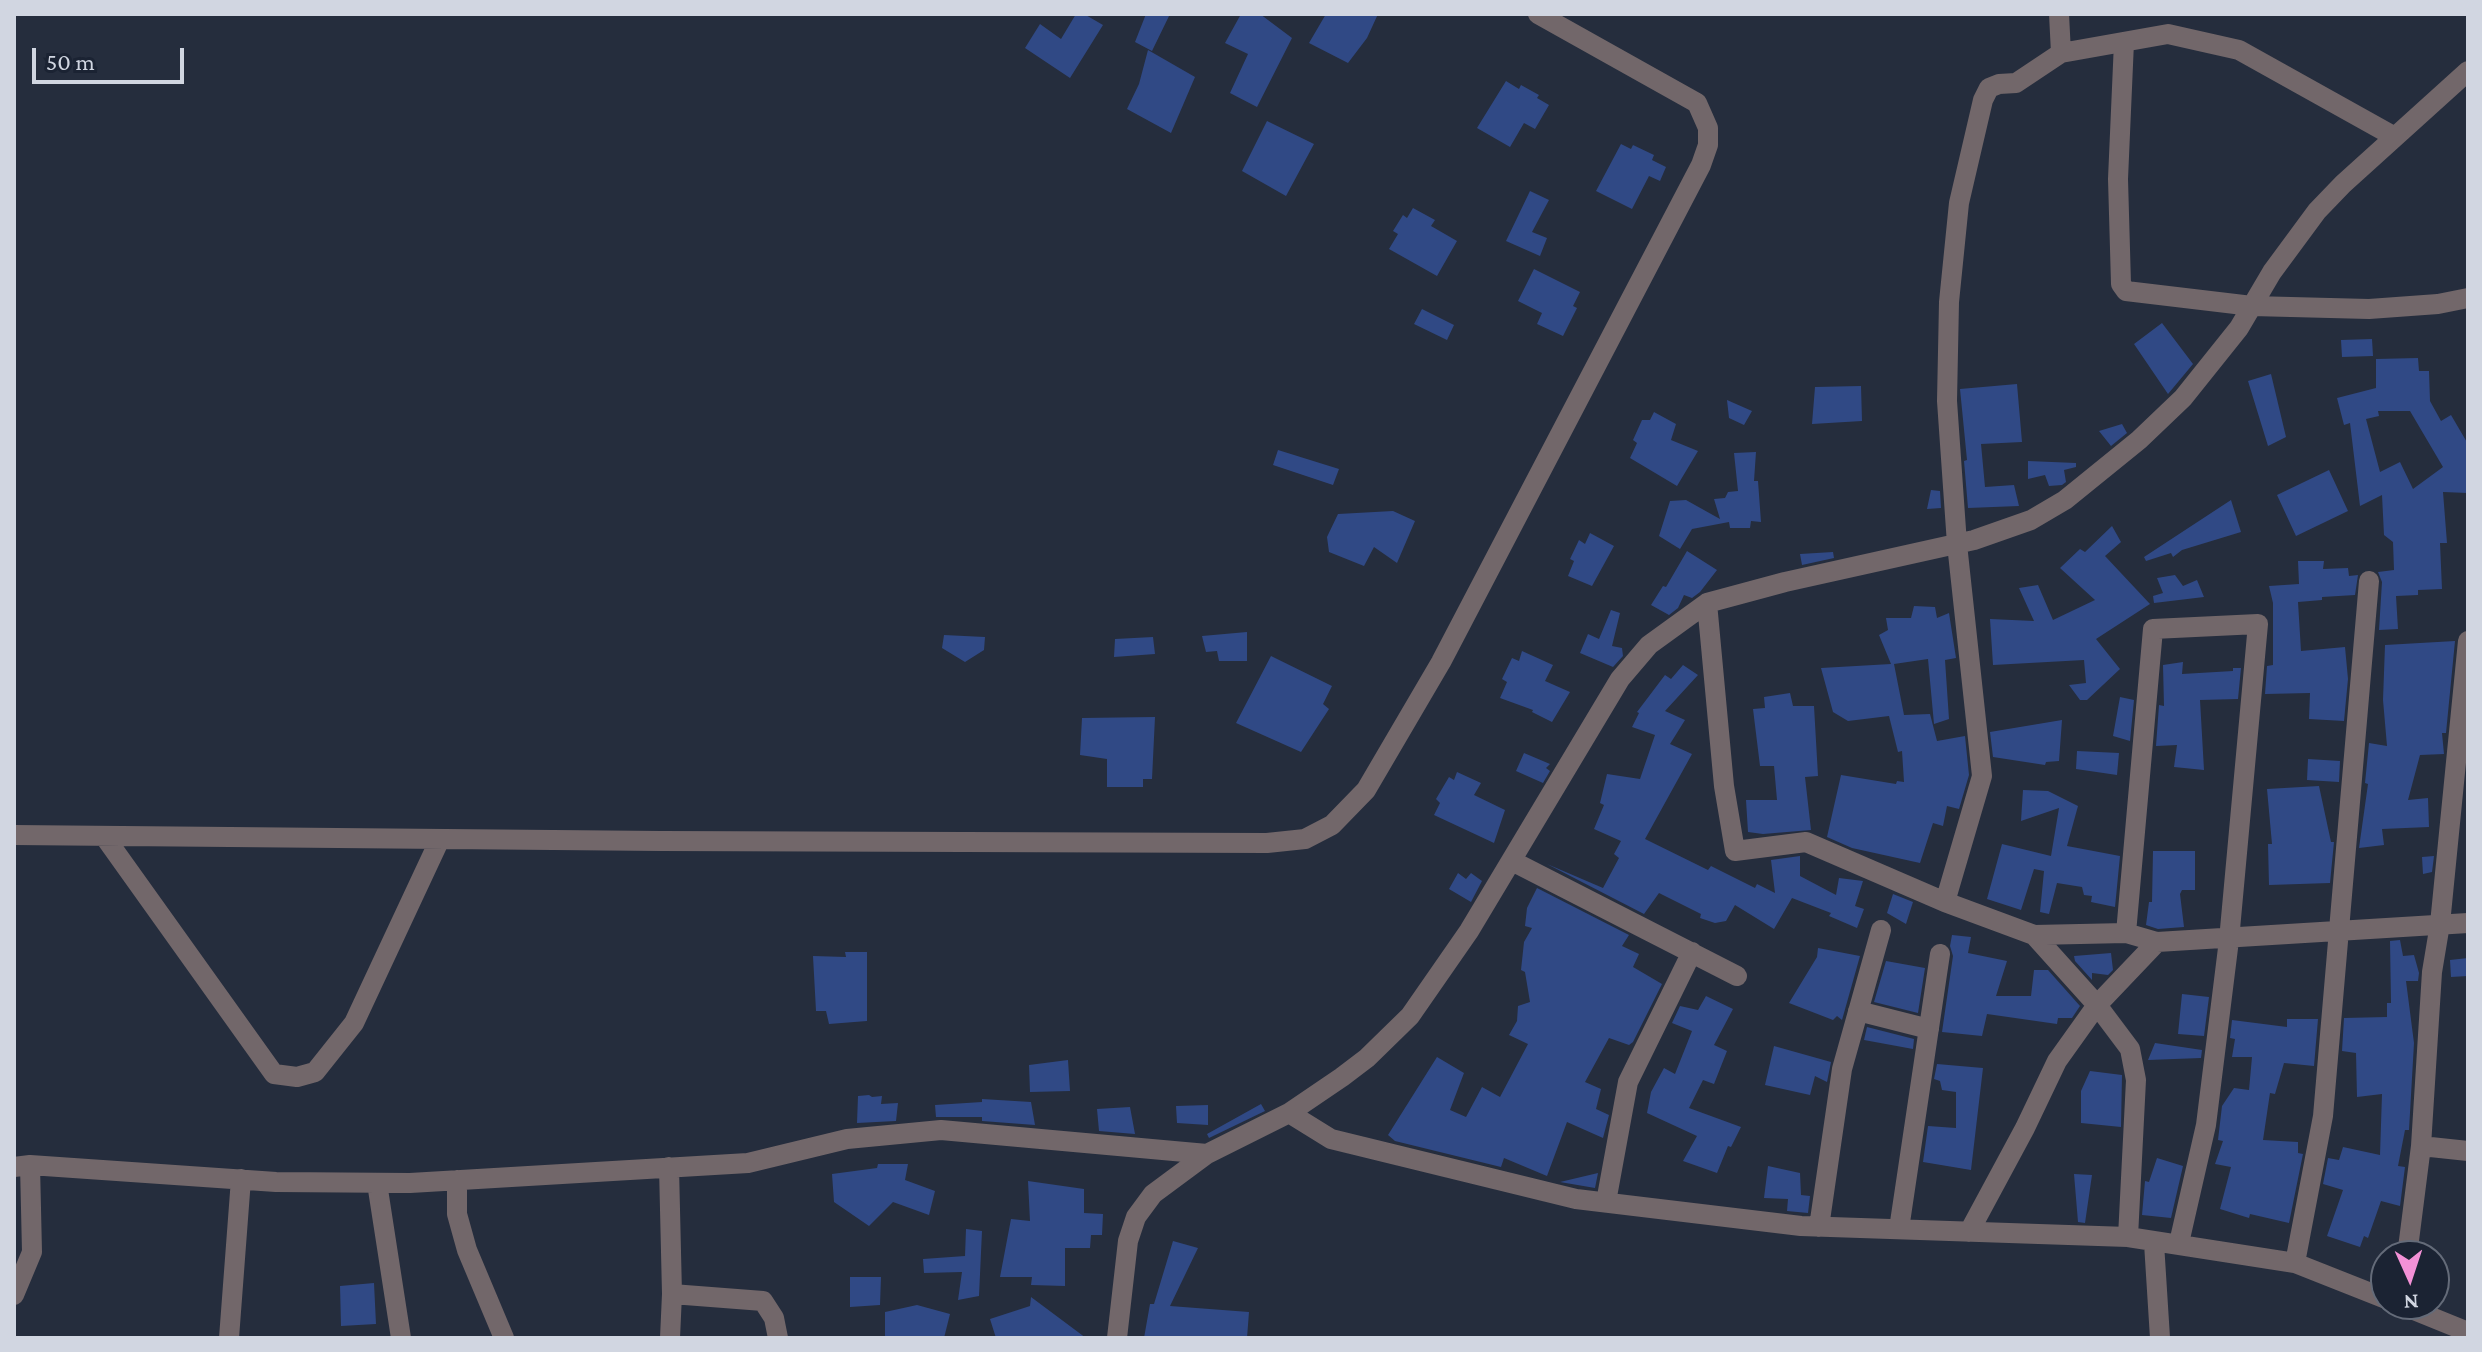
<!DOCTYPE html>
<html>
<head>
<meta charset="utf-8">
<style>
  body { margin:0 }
  #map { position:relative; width:2482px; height:1352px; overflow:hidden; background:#252d3d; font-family:"Crimson Pro",serif }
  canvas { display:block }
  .frame { position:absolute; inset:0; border:16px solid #d1d6e1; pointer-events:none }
  .north { position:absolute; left:2370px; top:1240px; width:80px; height:80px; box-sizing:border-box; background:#1b2333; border:2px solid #646b79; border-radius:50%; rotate:177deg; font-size:22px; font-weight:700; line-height:32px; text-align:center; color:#d1d6e1 }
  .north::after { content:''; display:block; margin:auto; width:28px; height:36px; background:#f391d6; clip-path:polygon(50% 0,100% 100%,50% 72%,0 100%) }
  .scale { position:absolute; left:32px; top:48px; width:152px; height:36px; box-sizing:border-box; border:4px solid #d1d6e1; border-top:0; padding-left:10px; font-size:24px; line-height:28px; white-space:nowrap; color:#d1d6e1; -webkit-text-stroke:6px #1b2333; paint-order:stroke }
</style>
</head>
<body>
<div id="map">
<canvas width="2482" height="1352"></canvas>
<div class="frame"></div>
<div class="north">N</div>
<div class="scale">50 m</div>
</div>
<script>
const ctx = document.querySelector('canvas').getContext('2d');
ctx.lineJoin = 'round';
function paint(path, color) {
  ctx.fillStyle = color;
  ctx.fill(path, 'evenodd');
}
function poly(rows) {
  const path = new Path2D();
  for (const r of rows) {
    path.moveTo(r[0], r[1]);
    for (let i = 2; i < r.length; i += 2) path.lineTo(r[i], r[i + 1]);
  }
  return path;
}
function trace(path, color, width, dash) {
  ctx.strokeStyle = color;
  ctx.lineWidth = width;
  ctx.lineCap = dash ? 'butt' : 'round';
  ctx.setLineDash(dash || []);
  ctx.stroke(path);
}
paint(poly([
  [1076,14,1084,14,1103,25,1070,78,1025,48,1040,24,1061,39],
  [1146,14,1170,14,1152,51,1135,42],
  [1241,14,1260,14,1292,38,1257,107,1230,93,1248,54,1225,43],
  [1326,14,1378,14,1367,38,1348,63,1309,43],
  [1148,50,1195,77,1171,133,1127,109,1139,84],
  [1506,81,1519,89,1521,85,1539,95,1537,98,1549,105,1535,129,1524,123,1510,147,1477,128],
  [1267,121,1314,144,1286,196,1242,171],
  [1621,144,1631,149,1633,145,1654,155,1652,160,1666,167,1660,181,1649,176,1632,209,1596,191],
  [1530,191,1549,200,1532,232,1547,238,1540,256,1506,241],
  [1413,208,1435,220,1431,226,1457,241,1437,276,1389,249,1398,234,1393,231,1403,215,1407,218],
  [1534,269,1580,292,1573,306,1577,308,1563,336,1537,324,1542,313,1518,301],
  [1422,309,1454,325,1447,340,1414,324],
  [2162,323,2193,364,2168,394,2134,344],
  [2372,339,2373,356,2342,357,2341,340],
  [2418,358,2419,371,2429,371,2430,401,2441,421,2451,415,2468,444,2468,493,2443,492,2447,543,2440,543,2442,589,2418,590,2418,595,2396,596,2398,629,2379,630,2382,582,2378,572,2394,570,2393,542,2384,535,2382,495,2360,506,2350,423,2344,425,2337,398,2376,388,2376,359],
  [2378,411,2410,411,2443,467,2413,489,2400,462,2380,472,2366,419,2379,416],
  [2271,374,2286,437,2268,446,2248,381],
  [2017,384,2022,442,1981,444,1985,487,2014,485,2019,506,1968,508,1964,461,1967,460,1960,389],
  [1861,386,1862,421,1812,424,1815,387],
  [1727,400,1752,411,1744,425,1729,418],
  [1654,412,1676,424,1671,440,1698,451,1677,486,1630,458,1637,443,1633,440,1642,420,1650,420],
  [2122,424,2127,433,2111,446,2099,431],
  [1278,450,1339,469,1333,485,1273,465],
  [1756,452,1754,481,1758,481,1761,522,1751,521,1750,528,1730,528,1729,522,1692,529,1680,549,1659,536,1670,501,1686,500,1720,519,1714,499,1725,498,1728,492,1738,491,1734,453],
  [2028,461,2076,463,2076,467,2064,470,2066,482,2062,485,2049,486,2045,475,2028,479],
  [2329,470,2348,511,2296,536,2277,495],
  [1931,490,1940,491,1941,508,1927,509],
  [2231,500,2241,532,2182,550,2173,557,2171,553,2146,561,2144,557],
  [1393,511,1415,521,1397,563,1374,547,1364,566,1329,552,1327,537,1338,514],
  [2112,526,2121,542,2105,556,2150,604,2096,639,2120,669,2087,700,2080,700,2069,685,2086,683,2084,660,1993,665,1990,619,2034,621,2019,588,2038,585,2053,620,2095,600,2060,568,2080,549,2085,552],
  [1590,533,1614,546,1592,586,1568,576,1574,561,1570,559,1579,540,1585,544],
  [1687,551,1717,570,1700,592,1692,598,1684,595,1678,608,1669,615,1651,605,1663,586,1666,587],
  [1833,552,1834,558,1802,565,1800,554],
  [2298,561,2324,561,2323,569,2348,568,2349,576,2358,575,2355,595,2322,597,2322,600,2298,602,2301,651,2345,647,2348,679,2344,721,2309,719,2310,693,2265,694,2267,666,2273,665,2273,603,2269,586,2299,584],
  [2175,575,2183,586,2197,580,2204,597,2154,603,2153,596,2163,593,2157,578],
  [1914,606,1935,607,1937,618,1949,613,1956,658,1945,660,1949,719,1934,724,1928,659,1894,664,1904,715,1930,714,1937,741,1965,736,1969,775,1959,809,1947,806,1943,826,1933,823,1920,863,1852,848,1827,837,1841,775,1896,784,1897,781,1904,782,1902,751,1898,752,1889,716,1848,721,1833,712,1821,668,1891,664,1879,635,1888,630,1886,618,1911,618],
  [1611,610,1620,613,1612,646,1622,648,1623,656,1613,667,1580,653,1588,634,1599,639],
  [1247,632,1247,661,1219,661,1217,651,1206,652,1202,636],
  [944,635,985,637,984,650,965,662,942,648],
  [1153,637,1155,654,1114,657,1115,639],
  [2455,641,2446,733,2442,733,2444,754,2420,755,2408,800,2428,798,2429,827,2382,829,2384,845,2359,848,2368,784,2365,783,2369,743,2387,746,2383,700,2385,645],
  [1522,651,1553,665,1545,681,1570,692,1552,722,1532,712,1533,710,1500,698,1507,682,1502,679,1512,658,1519,661],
  [1271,656,1332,686,1323,704,1329,709,1301,752,1236,723],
  [2183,662,2182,674,2233,671,2233,668,2241,668,2238,699,2200,700,2204,770,2174,767,2177,745,2156,746,2159,705,2164,706,2163,665],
  [1683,665,1698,675,1665,711,1685,720,1670,744,1692,754,1645,839,1708,870,1711,866,1755,888,1757,884,1775,893,1771,860,1800,856,1800,876,1836,895,1839,878,1863,881,1855,906,1864,909,1857,928,1829,916,1831,913,1792,898,1774,929,1735,905,1726,921,1715,923,1700,918,1701,914,1659,893,1644,914,1547,864,1603,888,1619,858,1614,854,1621,841,1594,829,1604,805,1600,803,1607,774,1640,779,1655,735,1632,727,1639,713,1637,712,1665,675,1671,679],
  [1790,693,1793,706,1814,706,1818,776,1805,777,1811,830,1763,834,1748,832,1746,800,1777,800,1774,766,1760,766,1753,709,1765,708,1764,697],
  [2120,697,2134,700,2130,741,2113,736],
  [1155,717,1152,779,1143,779,1143,787,1107,787,1107,759,1080,755,1082,718],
  [2062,720,2059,761,2046,762,2045,765,1993,757,1990,732],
  [2077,751,2119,753,2117,775,2076,769],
  [1524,753,1550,764,1546,768,1550,771,1543,783,1516,771],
  [2308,759,2340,761,2339,782,2307,780],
  [1457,772,1481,783,1474,795,1505,810,1494,843,1434,815,1440,803,1436,799,1449,777,1454,780],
  [2319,786,2331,842,2334,842,2330,883,2269,885,2268,844,2272,844,2267,789],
  [2023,790,2048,791,2078,806,2067,846,2120,856,2115,907,2091,902,2092,896,2084,895,2082,887,2057,883,2049,914,2040,912,2044,871,2034,869,2021,910,1987,899,2002,844,2051,856,2059,808,2021,821],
  [2153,851,2195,851,2195,890,2182,890,2180,894,2184,927,2158,929,2146,925,2149,902,2152,902],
  [2434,856,2432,872,2423,874,2422,857],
  [1458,873,1466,879,1471,873,1482,881,1471,902,1449,889],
  [1537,888,1629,935,1622,946,1639,954,1633,967,1662,984,1633,1042,1629,1045,1609,1038,1585,1082,1601,1089,1596,1109,1609,1115,1603,1138,1567,1122,1547,1176,1504,1158,1501,1167,1395,1141,1388,1135,1437,1057,1464,1073,1450,1110,1466,1117,1482,1087,1500,1097,1528,1044,1509,1035,1517,1021,1518,1006,1530,1002,1525,972,1521,970,1524,942,1532,928,1525,926,1527,908],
  [1893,894,1913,902,1906,924,1887,913],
  [1952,935,1971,937,1968,953,2007,961,1996,996,2031,996,2034,970,2048,970,2080,1006,2072,1018,2058,1018,2057,1024,1987,1014,1982,1036,1942,1032,1953,956,1950,946],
  [2400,940,2403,956,2414,955,2419,973,2418,981,2406,981,2414,1043,2409,1130,2405,1130,2398,1166,2405,1167,2400,1206,2381,1201,2368,1238,2364,1236,2360,1247,2327,1236,2343,1190,2323,1184,2328,1158,2339,1160,2343,1147,2380,1155,2382,1094,2357,1097,2356,1053,2342,1051,2344,1018,2387,1017,2387,1003,2391,1003,2390,941],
  [1818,948,1860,956,1842,1020,1837,1016,1833,1020,1789,1003,1817,957],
  [845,952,867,952,867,1021,829,1024,826,1011,816,1011,813,956,846,957],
  [2111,953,2113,970,2108,975,2092,973,2092,980,2075,961,2074,956],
  [2468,958,2468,976,2451,977,2450,960],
  [1886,961,1925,968,1918,1013,1874,1002],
  [2182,994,2209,997,2204,1036,2178,1034],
  [1706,996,1733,1009,1714,1045,1727,1051,1714,1084,1703,1080,1689,1108,1741,1127,1731,1147,1728,1146,1717,1173,1683,1161,1697,1136,1647,1113,1651,1092,1664,1068,1675,1074,1692,1031,1672,1023,1680,1006,1698,1010],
  [2287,1019,2318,1019,2314,1066,2284,1063,2275,1094,2270,1093,2263,1140,2298,1142,2298,1153,2303,1154,2289,1223,2250,1214,2249,1218,2220,1209,2231,1167,2215,1164,2223,1141,2218,1140,2222,1106,2234,1088,2249,1090,2252,1057,2232,1057,2235,1039,2230,1038,2232,1020,2287,1027],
  [1867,1027,1914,1039,1913,1049,1864,1040],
  [2155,1043,2202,1050,2201,1058,2148,1060],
  [1774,1046,1831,1062,1827,1082,1815,1076,1810,1095,1765,1085],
  [1068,1060,1070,1091,1030,1092,1029,1065],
  [1937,1064,1983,1068,1971,1170,1923,1162,1928,1126,1956,1128,1956,1092,1942,1090,1940,1081,1934,1079],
  [2090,1071,2122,1075,2121,1127,2081,1123,2081,1091],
  [869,1095,872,1097,882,1096,881,1104,898,1103,896,1121,857,1123,858,1096],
  [982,1099,1031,1102,1035,1125,982,1121,982,1117,936,1117,935,1105,982,1102],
  [1261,1104,1265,1111,1209,1138,1207,1134],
  [1208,1105,1208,1125,1177,1123,1176,1106],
  [1130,1107,1135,1134,1099,1131,1097,1109],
  [2157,1158,2183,1166,2171,1218,2142,1215,2145,1181,2149,1182],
  [878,1164,908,1164,905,1180,935,1191,929,1215,893,1202,869,1226,834,1202,832,1174,877,1168],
  [1768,1166,1800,1173,1801,1195,1810,1196,1808,1213,1787,1211,1788,1199,1764,1198],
  [1598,1173,1595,1188,1560,1182],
  [2074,1174,2092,1175,2085,1223,2078,1222],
  [1028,1181,1084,1189,1084,1213,1103,1214,1102,1235,1091,1235,1090,1248,1065,1248,1065,1286,1031,1285,1032,1277,1000,1277,1011,1219,1030,1221],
  [966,1229,982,1231,979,1296,958,1300,962,1272,924,1273,923,1259,965,1256],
  [1173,1241,1198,1248,1170,1306,1249,1312,1247,1338,1144,1338,1150,1304,1154,1304],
  [850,1277,881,1277,880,1305,850,1307],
  [374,1283,376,1324,341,1326,340,1286],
  [1031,1297,1086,1338,996,1338,990,1319,1030,1306],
  [917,1305,950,1314,944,1338,885,1338,885,1312]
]), '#304985');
trace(poly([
  [2059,14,2061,53],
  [2124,42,2118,179,2121,284,2126,291,2252,306,2369,309,2438,304,2468,298],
  [1707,603,1724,786,1735,851,1806,842,1945,902,2034,935,2126,933,2157,942,2468,923],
  [14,835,661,841,1267,843,1305,839,1332,825,1366,790,1441,662,1701,165,1708,145,1708,128,1697,103,1538,14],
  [104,836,274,1074,297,1077,315,1072,354,1023,440,839],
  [1512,861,1737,976],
  [1945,902,1982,776,1957,544,1947,401,1949,302,1959,203,1983,100,1989,88,1999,84,2016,83,2061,53,2168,34,2239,50,2395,137],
  [2126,933,2153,629,2258,624,2229,940,2206,1125,2179,1243],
  [2034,935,2097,1005,2130,1049,2136,1080,2128,1237],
  [1858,1011,1929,1029],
  [1289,1113,1331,1139,1576,1199,1801,1226,2128,1237,2295,1263,2386,1299],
  [2421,1146,2468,1151],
  [14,1167,30,1165,276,1182,410,1183,748,1163,847,1139,941,1130,1207,1154],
  [669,1167,672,1294,670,1338],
  [457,1180,457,1214,467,1250,504,1338],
  [377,1183,401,1338],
  [1606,1202,1628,1082,1692,952],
  [1819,1227,1842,1069,1881,930],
  [1899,1229,1940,954],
  [1969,1232,2025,1128,2057,1061,2097,1005,2157,942],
  [2154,1243,2160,1338],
  [2407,1256,2421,1146,2432,972,2440,924,2468,641],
  [2295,1263,2323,1116,2369,581],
  [672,1294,763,1301,774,1318,778,1338],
  [14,1295,32,1252,30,1165],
  [2399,1304,2468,1332],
  [229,1338,241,1179],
  [1117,1338,1128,1241,1136,1217,1153,1194,1207,1154,1289,1113,1342,1077,1367,1058,1410,1016,1469,931,1620,679,1649,645,1707,603,1785,582,1974,540,2031,520,2065,500,2139,440,2183,398,2239,328,2272,272,2317,211,2343,184,2468,71]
]), '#72676a', 20);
</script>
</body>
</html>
